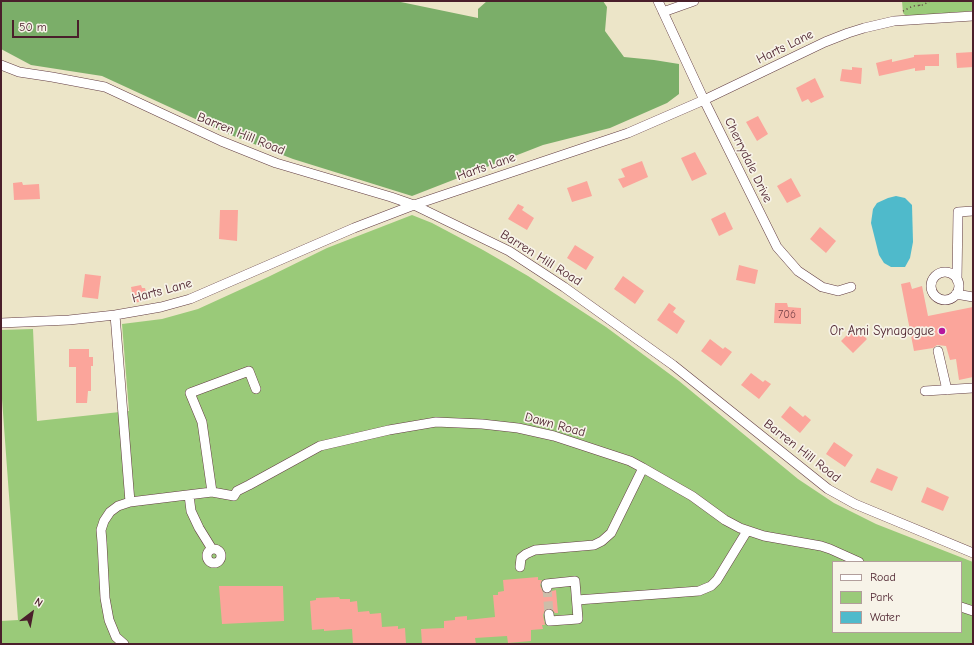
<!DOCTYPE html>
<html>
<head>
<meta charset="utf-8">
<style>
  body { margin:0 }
  #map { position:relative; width:974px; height:645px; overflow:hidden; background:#ece5c8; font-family:"Comic Neue",sans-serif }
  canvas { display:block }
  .frame { position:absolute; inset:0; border:2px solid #4a1f2b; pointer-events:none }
  .legend { position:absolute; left:832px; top:561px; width:130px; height:72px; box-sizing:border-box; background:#f7f3e8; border:1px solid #b29e9c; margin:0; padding:5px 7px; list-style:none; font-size:12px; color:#4a1f2b }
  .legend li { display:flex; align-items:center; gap:8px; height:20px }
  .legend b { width:20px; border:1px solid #b29e9c }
  .north { position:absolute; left:12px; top:593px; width:40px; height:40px; -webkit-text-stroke:3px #f7f3e8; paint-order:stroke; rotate:32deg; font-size:11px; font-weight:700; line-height:16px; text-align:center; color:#4a1f2b }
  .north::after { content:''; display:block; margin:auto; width:14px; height:18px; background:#4a1f2b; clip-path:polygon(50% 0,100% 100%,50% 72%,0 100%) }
  .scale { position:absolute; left:12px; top:20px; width:67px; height:18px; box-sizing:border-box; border:2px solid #4a1f2b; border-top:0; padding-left:5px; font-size:12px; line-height:14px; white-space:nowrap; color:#4a1f2b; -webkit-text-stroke:3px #f7f3e8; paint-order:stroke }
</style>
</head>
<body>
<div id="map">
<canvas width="974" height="645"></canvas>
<div class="frame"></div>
<ul class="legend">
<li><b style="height:5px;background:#fff"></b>Road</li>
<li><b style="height:11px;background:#9aca79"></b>Park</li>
<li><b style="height:11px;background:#4fbacb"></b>Water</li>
</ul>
<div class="north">N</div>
<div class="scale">50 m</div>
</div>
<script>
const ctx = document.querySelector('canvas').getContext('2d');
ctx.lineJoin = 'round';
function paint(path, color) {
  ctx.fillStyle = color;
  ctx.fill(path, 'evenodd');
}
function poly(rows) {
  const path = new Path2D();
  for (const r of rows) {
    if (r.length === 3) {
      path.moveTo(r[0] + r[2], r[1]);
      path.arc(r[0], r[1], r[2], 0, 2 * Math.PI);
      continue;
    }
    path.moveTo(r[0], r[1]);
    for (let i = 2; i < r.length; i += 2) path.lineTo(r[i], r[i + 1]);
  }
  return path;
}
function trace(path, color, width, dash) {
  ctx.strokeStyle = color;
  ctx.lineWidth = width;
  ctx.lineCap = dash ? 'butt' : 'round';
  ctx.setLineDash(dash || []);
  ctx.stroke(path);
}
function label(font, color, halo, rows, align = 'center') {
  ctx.font = font + ' "Comic Neue",sans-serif';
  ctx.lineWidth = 3.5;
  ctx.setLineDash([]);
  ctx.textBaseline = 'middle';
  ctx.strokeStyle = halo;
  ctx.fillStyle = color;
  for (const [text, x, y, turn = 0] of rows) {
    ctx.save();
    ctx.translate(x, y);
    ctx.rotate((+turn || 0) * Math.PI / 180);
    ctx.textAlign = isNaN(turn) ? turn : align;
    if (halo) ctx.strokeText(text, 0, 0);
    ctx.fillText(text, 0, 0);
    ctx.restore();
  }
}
paint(poly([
  [902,1,973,1,973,11,906,16,903,13],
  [412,215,432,223,483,250,528,276,606,327,679,381,798,479,834,503,876,524,973,562,973,644,1,644,1,621,18,620,1,385,1,330,33,329,37,421,129,411,122,324,162,319,198,309,268,277,327,248],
  [833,562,961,562,961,632,833,632]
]), '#9aca79');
paint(poly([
  [1,1,396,1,478,18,478,9,487,1,603,1,607,7,605,31,624,57,654,60,679,64,679,94,667,103,610,128,543,145,412,196,293,159,228,134,102,76,31,65,1,49]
]), '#7bae69');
paint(poly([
  [896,196,905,198,912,205,913,242,910,258,905,267,891,267,884,263,879,255,871,223,873,209,877,203,888,198]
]), '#4fbacb');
paint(poly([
  [973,52,973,67,957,68,956,53],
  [939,54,939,66,925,66,925,70,915,71,915,68,879,76,876,63,892,59,892,62,914,57,914,55],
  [852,67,862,68,861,84,840,81,842,69,852,70],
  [815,78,824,97,811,103,808,99,802,102,796,88],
  [758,116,768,134,757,141,746,122],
  [695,152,707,174,692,181,681,158],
  [642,161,648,177,623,188,618,179,625,177,621,169],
  [791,178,801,196,787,203,777,186],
  [587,181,592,196,572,202,567,188],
  [22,182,23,185,39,184,40,199,14,200,13,183],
  [518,204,524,207,522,210,534,218,527,230,508,219],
  [220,210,238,210,237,241,219,239],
  [725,212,733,229,719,236,711,219],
  [820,227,836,241,826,253,810,239],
  [575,245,594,257,586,270,567,258],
  [739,265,758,270,755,284,736,280],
  [85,274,101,276,98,299,82,297],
  [623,276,644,291,635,304,614,289],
  [910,282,912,289,922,286,928,316,973,307,973,377,959,380,956,359,950,360,946,346,937,345,933,348,914,351,901,284],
  [141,285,142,288,145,288,148,300,134,303,131,287],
  [669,303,676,308,673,312,685,321,677,334,657,320],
  [775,303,787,303,788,307,801,308,801,324,774,323],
  [855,327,867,339,853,353,841,341],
  [710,339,723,349,725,347,732,352,721,366,701,351],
  [69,349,89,349,89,357,93,357,93,366,91,366,91,391,88,391,87,403,76,403,76,367,69,367],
  [751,373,763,382,765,380,771,384,759,399,741,385],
  [790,406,803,417,805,415,811,420,800,433,781,417],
  [834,442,853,455,845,467,826,454],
  [877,468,898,477,892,491,870,482],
  [927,487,949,497,943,511,921,502],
  [538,577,538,580,542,580,540,585,543,592,548,594,552,591,556,590,558,613,555,613,551,608,545,610,543,615,545,625,542,625,543,629,531,630,531,641,508,643,507,636,475,638,476,644,422,644,421,629,444,628,444,621,455,620,455,617,467,616,467,620,495,617,493,595,498,595,498,592,504,591,503,580],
  [219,586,283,586,284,621,222,624],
  [339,597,340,599,350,599,350,602,357,601,358,612,369,611,370,614,381,613,382,627,398,626,398,629,405,628,406,644,353,644,352,629,324,631,324,629,312,630,310,601,316,600,316,598]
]), '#fba59b');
trace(poly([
  [547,588,549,614]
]), '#ccbda9', 9, [9, 4.5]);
const minor = poly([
  [658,1,704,100,777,247,798,271,822,287,838,291,851,287],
  [663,12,694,1],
  [1,65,19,72,52,77,105,87,221,141,276,163,391,197,414,205,509,251,564,287,673,365,828,489,855,504,973,553],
  [945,286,14],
  [957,280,958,212,973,211],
  [956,294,973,297],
  [115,315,130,502],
  [1,323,69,320,115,315,161,307,190,299,354,228,414,205,628,133,704,100,825,42,848,33,864,28,894,21,973,16],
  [938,351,947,390],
  [925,391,973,388],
  [212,492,202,422,190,393,249,371,256,389],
  [189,495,191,511,199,528,212,549],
  [214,556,7],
  [520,567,521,558,526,554,535,550,594,545,602,541,611,533,643,468],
  [547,588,546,584,575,581,578,619,550,621,549,614],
  [577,600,699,591,711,586,717,580,747,531],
  [961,607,973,611],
  [124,644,116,637,109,620,105,598,102,542,101,530,104,521,110,512,118,506,130,502,212,492,234,496,237,491,249,485,320,446,389,430,436,422,482,424,518,428,554,436,630,461,643,468,692,496,725,520,740,528,764,536,821,546,830,549,859,562]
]);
trace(minor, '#623d43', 10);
trace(poly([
  [918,1,920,6],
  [903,11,913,6,923,5,930,1]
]), '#623d43', 1.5, [1, 3]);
trace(minor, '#fff', 9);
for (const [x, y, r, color] of [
  [942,331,4,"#b5179e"]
]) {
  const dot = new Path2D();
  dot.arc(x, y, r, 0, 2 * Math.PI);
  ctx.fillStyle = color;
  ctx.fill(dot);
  trace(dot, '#f7f3e8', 1.5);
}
label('11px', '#764047', null, [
  ["706",787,315]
]);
label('13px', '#4a1f2b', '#f7f3e8', [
  ["Harts Lane",785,47,-26],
  ["Barren Hill Road",241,134,22],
  ["Cherrydale Drive",748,160,64],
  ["Harts Lane",486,167,-19],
  ["Barren Hill Road",541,258,32],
  ["Harts Lane",162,291,-15],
  ["Dawn Road",555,425,15],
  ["Barren Hill Road",802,451,38]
]);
label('13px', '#4a1f2b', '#f7f3e8', [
  ["Or Ami Synagogue",934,331]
], 'right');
</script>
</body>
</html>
